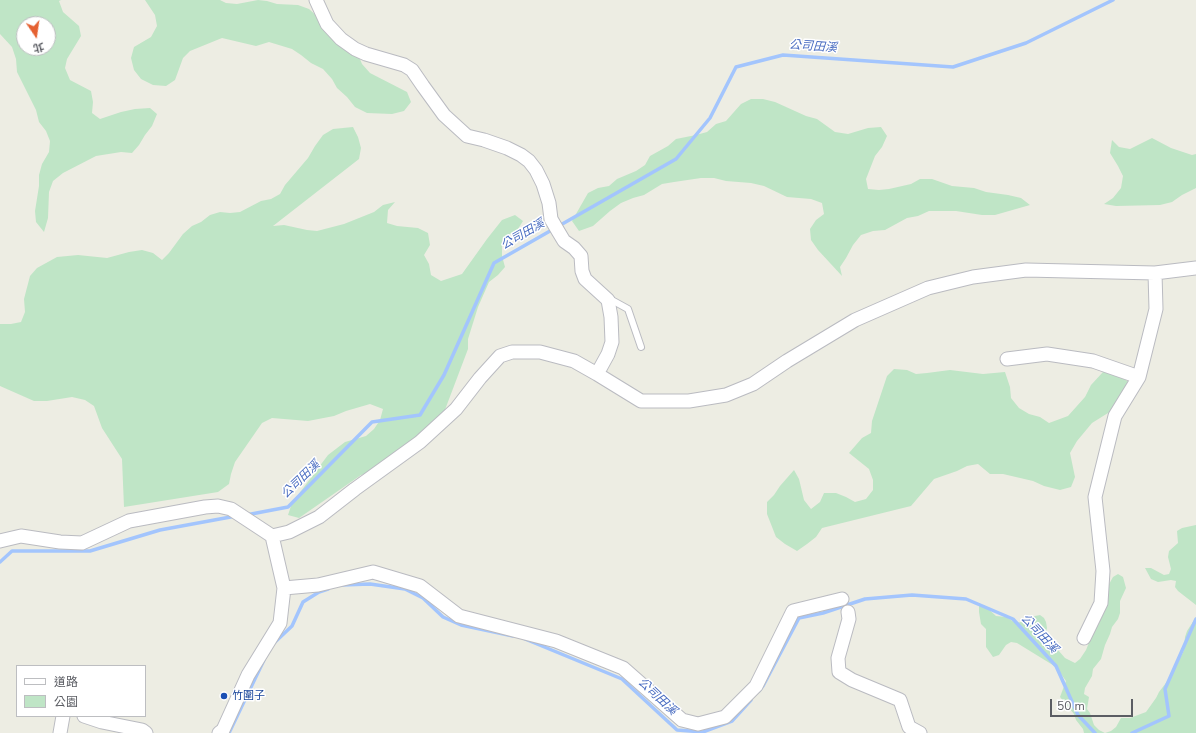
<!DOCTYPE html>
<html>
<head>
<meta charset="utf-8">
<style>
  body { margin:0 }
  #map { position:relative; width:1196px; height:733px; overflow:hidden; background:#edede3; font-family:"Nunito Sans","Noto Sans TC",sans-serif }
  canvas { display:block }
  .legend { position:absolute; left:16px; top:665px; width:130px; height:52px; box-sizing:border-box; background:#fff; border:1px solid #bdbec1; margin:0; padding:5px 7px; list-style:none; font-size:12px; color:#5b5d63 }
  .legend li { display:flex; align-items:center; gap:8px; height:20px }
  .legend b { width:20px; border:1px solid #bdbec1 }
  .north { position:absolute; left:16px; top:16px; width:40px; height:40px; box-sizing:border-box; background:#fff; border:1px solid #bdbec1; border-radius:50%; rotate:167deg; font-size:11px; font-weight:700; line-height:16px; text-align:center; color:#5b5d63 }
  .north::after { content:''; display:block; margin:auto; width:14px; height:18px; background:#e56131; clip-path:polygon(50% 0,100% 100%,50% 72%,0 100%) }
  .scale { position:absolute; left:1050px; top:699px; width:83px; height:18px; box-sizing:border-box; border:2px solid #5b5d63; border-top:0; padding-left:5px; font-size:12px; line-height:14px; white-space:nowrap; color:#5b5d63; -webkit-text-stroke:3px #fff; paint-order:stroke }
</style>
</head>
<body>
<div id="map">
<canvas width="1196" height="733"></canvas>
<ul class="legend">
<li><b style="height:5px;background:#fff"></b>道路</li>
<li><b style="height:11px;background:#bfe5c6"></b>公園</li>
</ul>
<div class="north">北</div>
<div class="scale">50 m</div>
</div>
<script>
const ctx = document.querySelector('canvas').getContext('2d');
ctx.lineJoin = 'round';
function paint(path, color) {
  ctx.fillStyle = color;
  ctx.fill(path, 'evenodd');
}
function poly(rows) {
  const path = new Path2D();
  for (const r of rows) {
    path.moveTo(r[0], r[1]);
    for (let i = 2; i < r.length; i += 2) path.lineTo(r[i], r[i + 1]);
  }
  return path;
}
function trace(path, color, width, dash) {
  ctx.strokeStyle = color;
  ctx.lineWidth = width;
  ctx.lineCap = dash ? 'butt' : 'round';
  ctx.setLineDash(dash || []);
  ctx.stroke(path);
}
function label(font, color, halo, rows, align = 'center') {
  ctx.font = font + ' "Nunito Sans","Noto Sans TC",sans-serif';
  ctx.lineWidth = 3;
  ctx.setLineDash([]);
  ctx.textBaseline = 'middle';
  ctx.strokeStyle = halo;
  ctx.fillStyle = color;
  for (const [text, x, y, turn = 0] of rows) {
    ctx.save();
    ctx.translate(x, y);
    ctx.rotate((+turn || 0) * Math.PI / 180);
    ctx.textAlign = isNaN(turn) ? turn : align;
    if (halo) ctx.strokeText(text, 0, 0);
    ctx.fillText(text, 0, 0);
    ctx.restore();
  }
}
paint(poly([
  [0,0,61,0,59,1,63,12,79,26,81,36,67,59,65,68,70,80,91,91,93,102,92,113,100,119,121,112,135,109,150,108,157,114,152,126,145,135,139,145,132,153,121,152,96,156,63,173,53,181,49,192,48,218,44,232,36,222,35,211,39,186,39,175,42,164,49,152,50,141,46,131,39,122,36,110,17,72,16,59,12,47,0,34],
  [24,24,48,24,48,48,24,48],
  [145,0,220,0,226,3,237,4,258,0,267,1,277,4,298,5,309,9,357,52,362,64,370,73,407,92,411,102,404,111,392,114,367,113,355,107,347,97,337,88,332,79,323,69,311,63,301,55,292,49,269,42,256,46,222,38,190,51,183,58,175,80,166,86,153,85,141,79,134,70,131,58,134,47,151,37,157,26,155,15],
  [751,99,763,99,775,102,806,116,817,119,835,132,848,134,868,128,881,127,887,136,882,147,875,156,866,179,868,189,879,190,889,189,911,184,920,179,932,179,952,186,974,188,986,192,1008,195,1021,198,1030,205,995,215,982,215,956,211,929,211,918,216,907,218,885,230,873,231,861,235,853,245,846,258,840,267,842,276,818,250,811,240,810,229,816,220,824,214,822,203,811,199,787,197,764,186,751,183,726,181,714,178,701,178,674,182,662,184,644,195,633,198,621,203,610,211,593,226,579,231,572,221,588,193,598,188,609,186,617,179,636,171,645,165,650,156,668,146,676,139,696,135,707,132,716,124,726,121,741,104],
  [353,127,358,137,361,148,359,159,273,226,284,225,307,230,317,231,344,224,374,212,383,205,395,202,388,210,387,223,397,226,418,228,428,233,430,245,424,255,429,264,431,275,441,281,462,274,487,239,502,220,515,215,523,221,518,229,508,235,502,245,502,256,505,267,498,275,489,282,478,307,468,339,468,349,443,415,438,422,369,473,361,475,299,518,288,515,292,503,328,455,345,442,366,436,374,429,380,420,383,409,370,404,346,411,334,416,308,421,272,418,262,423,235,462,231,474,229,484,218,492,124,507,122,459,102,428,94,406,85,400,72,397,47,401,34,401,0,386,0,324,11,324,21,322,25,312,24,299,30,276,37,268,57,257,78,255,107,258,129,252,142,250,153,253,162,260,169,253,183,234,192,226,201,222,210,215,220,212,230,213,240,212,261,201,271,199,280,194,285,185,308,158,315,146,323,135,333,129],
  [1152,138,1171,148,1192,155,1196,154,1196,188,1182,195,1172,202,1160,205,1116,206,1104,204,1113,198,1121,188,1123,176,1118,166,1110,153,1112,140,1119,147,1130,149],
  [894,369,907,370,916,374,927,373,950,370,983,374,1005,372,1010,387,1011,398,1019,408,1029,414,1040,417,1049,423,1068,416,1085,397,1091,385,1103,372,1116,374,1135,386,1134,398,1124,403,1092,423,1077,441,1070,453,1075,477,1071,487,1060,490,1044,486,1033,481,1003,474,990,474,978,464,967,466,957,471,934,479,911,506,822,528,816,537,807,544,797,551,785,544,776,537,767,514,767,502,774,495,780,486,794,470,799,479,804,500,811,509,820,502,824,493,836,493,846,497,855,502,866,499,873,490,873,480,869,469,849,453,862,438,871,433,872,421,887,376],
  [1196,525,1196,605,1178,591,1175,587,1176,581,1171,580,1158,582,1151,579,1145,568,1151,568,1164,575,1169,574,1171,569,1168,557,1169,551,1178,543,1177,531,1182,528],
  [1118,574,1123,577,1126,588,1120,601,1120,613,1118,619,1112,627,1110,634,1105,645,1101,659,1093,669,1092,676,1085,688,1084,694,1089,697,1087,709,1090,713,1094,725,1099,730,1105,733,1111,731,1116,727,1121,718,1130,718,1146,712,1156,698,1159,692,1172,675,1184,650,1185,637,1187,631,1196,617,1196,733,1084,733,1083,729,1076,720,1074,714,1060,697,1066,681,1056,667,1017,643,1011,642,1006,645,999,655,993,657,986,647,986,629,981,624,979,612,979,605,984,605,996,616,1006,617,1016,623,1021,622,1035,616,1040,615,1044,618,1046,622,1047,628,1045,635,1045,640,1058,650,1065,658,1075,663,1080,659,1086,650,1093,633,1099,624,1108,586,1113,577]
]), '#bfe5c6');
trace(poly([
  [246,515,288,507,372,422,420,415,444,375,494,263,676,159,710,118,736,67,783,55,953,67,1026,43,1113,0],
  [0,562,12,551,90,551,160,530,236,516],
  [342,585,370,584,405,589,423,598,443,617,461,625,513,636],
  [525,639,622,679,677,730,703,732,732,721,751,700],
  [274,643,292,626,303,602,319,592,328,589],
  [759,691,763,686,799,618,823,613,865,599,912,595,966,599,1013,619,1056,666,1078,715,1095,733],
  [229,733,264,660],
  [1132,733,1169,716,1165,689,1196,619]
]), '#a3c5fd', 3.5);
const service = poly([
  [608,298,628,309,641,347]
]);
const minor = poly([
  [316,0,327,24,341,39,355,49,366,54,404,65,412,70,423,86,444,115,467,136,484,140,507,148,521,155,529,161,536,170,543,184,549,203,551,219,558,231,564,241,574,248,581,256,582,271,585,279,608,300,611,317,612,342,608,354,597,374],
  [1007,359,1047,354,1093,361,1139,377],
  [0,541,21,536,60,542,82,543,129,521,205,507,218,506,231,509,272,536,289,532,319,517,355,489,420,442,456,409,480,378,500,356,512,352,540,352,574,361,597,374,641,401,689,401,726,395,753,384,787,361,855,320,928,288,973,277,1026,270,1155,273,1196,268],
  [284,588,318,585,373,572,420,586,459,616,556,641,623,668,682,720,698,724,725,717,756,686,793,611,842,599],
  [848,612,849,619,838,658,839,672,852,680,900,700,909,727,920,733],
  [1084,638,1101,603,1103,571,1095,497,1115,416,1139,377,1156,309,1155,273],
  [84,716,102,722,142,730,146,733],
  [60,733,63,716],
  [219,733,223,730,248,675,280,623,284,588,272,536]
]);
trace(service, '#babbc1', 8);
trace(minor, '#babbc1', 15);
trace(service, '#fff', 6);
trace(minor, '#fff', 13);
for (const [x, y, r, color] of [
  [224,696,4,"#1a4fb4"]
]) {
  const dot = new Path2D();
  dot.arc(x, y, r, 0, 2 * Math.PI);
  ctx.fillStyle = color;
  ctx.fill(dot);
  trace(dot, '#fff', 1.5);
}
label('11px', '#164399', '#fff', [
  ["竹圍子",232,696]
], 'left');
label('italic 12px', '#466ac0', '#fff', [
  ["公司田溪",813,47,4],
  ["公司田溪",523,235,-30],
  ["公司田溪",301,480,-44],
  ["公司田溪",1039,634,47],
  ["公司田溪",657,697,43]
]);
</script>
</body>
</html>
